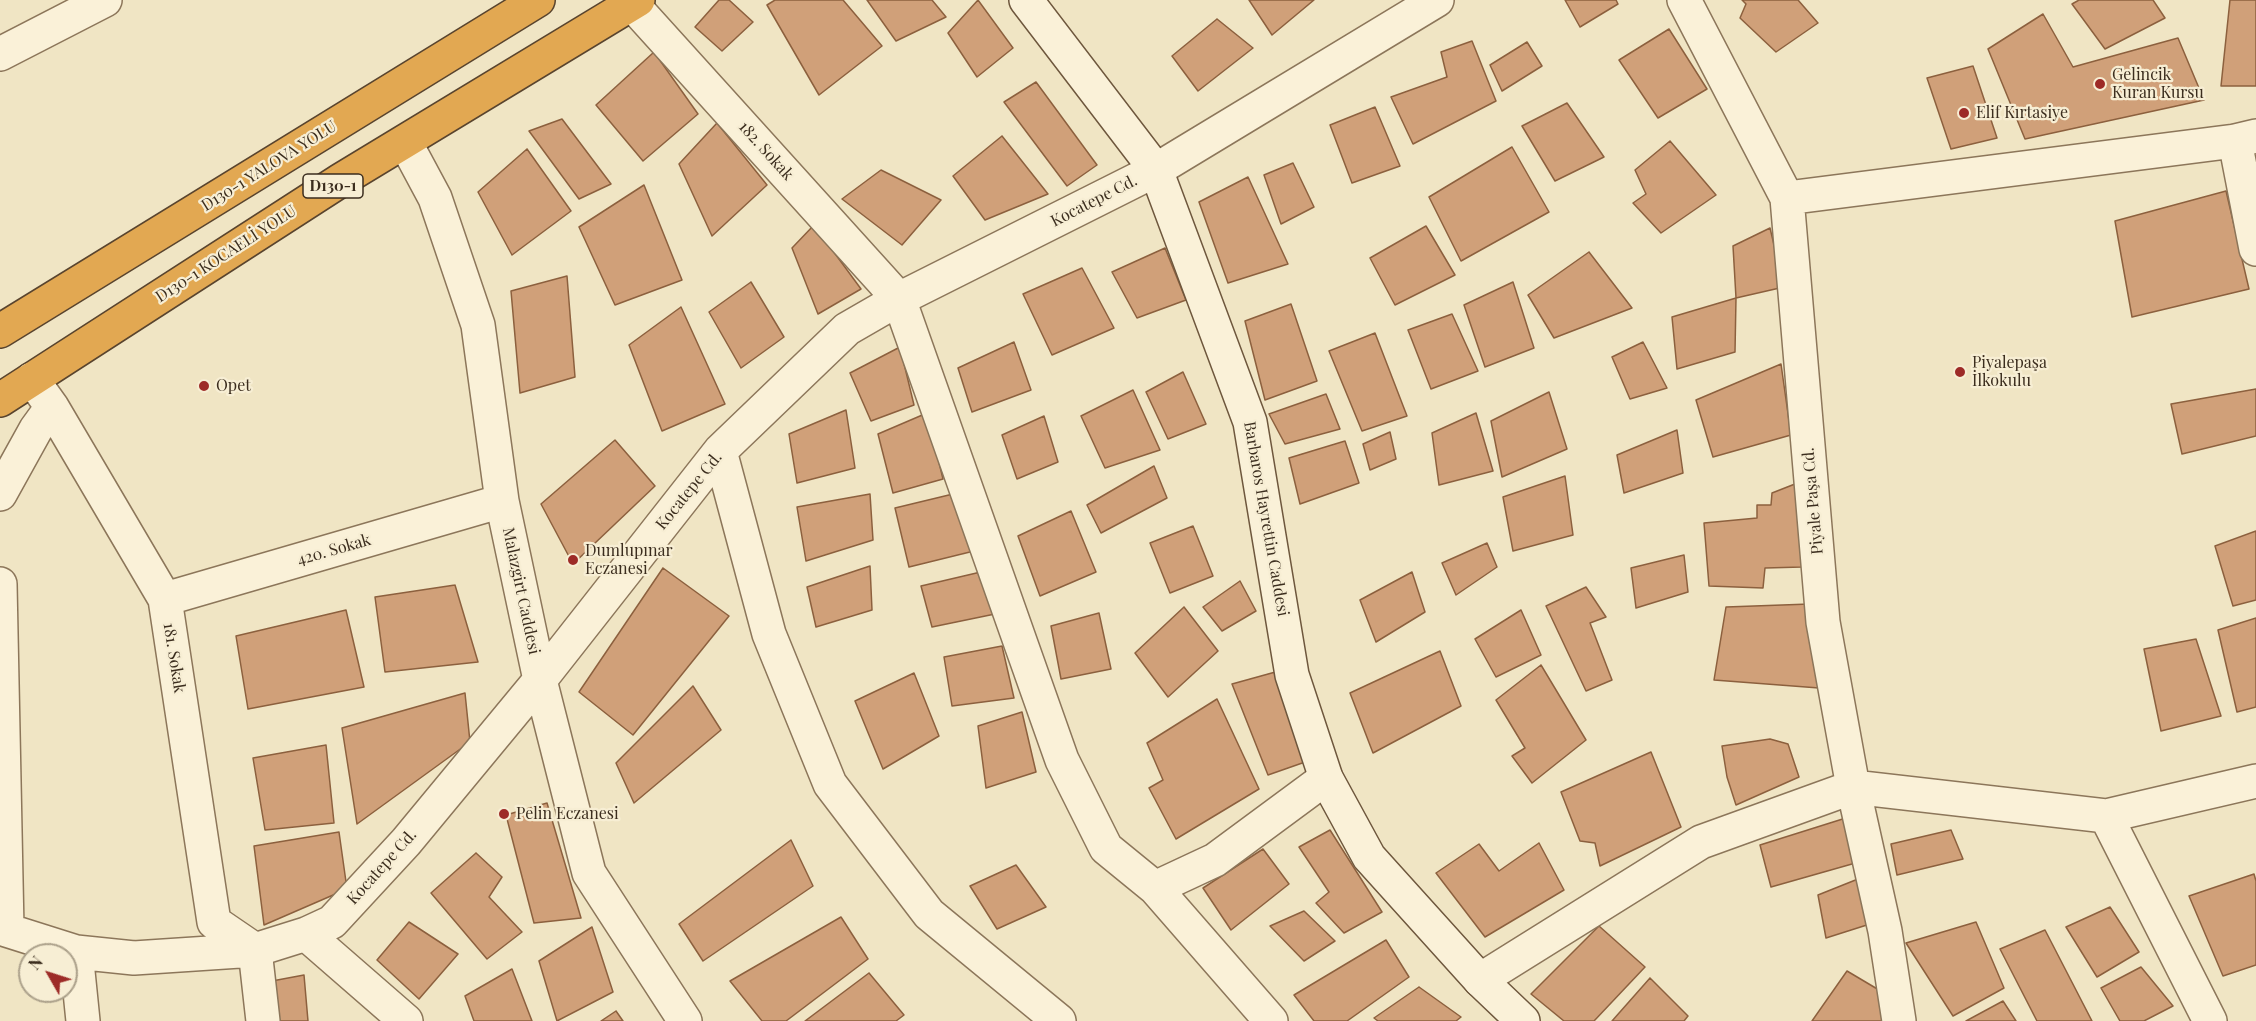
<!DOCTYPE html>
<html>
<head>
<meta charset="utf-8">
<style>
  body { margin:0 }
  #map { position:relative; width:2256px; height:1021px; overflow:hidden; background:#f0e5c4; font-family:"Playfair Display",serif }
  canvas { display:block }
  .north { position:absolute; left:18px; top:943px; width:60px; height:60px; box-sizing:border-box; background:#f7eed4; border:2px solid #aca18b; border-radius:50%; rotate:309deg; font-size:16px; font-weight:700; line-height:24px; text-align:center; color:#3b2d1e }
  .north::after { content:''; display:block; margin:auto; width:21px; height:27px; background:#9d2b27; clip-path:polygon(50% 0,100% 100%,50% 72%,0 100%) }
</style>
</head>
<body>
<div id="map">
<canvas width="2256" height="1021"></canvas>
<div class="north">N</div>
</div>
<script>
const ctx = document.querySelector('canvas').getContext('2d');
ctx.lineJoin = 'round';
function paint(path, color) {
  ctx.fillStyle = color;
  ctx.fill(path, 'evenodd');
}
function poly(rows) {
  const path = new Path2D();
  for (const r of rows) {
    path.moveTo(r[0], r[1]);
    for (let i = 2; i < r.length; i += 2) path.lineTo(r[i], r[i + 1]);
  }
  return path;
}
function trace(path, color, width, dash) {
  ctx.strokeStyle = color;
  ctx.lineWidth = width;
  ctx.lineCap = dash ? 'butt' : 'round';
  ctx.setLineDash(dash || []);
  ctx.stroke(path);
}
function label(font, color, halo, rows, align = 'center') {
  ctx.font = font + ' "Playfair Display",serif';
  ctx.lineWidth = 4.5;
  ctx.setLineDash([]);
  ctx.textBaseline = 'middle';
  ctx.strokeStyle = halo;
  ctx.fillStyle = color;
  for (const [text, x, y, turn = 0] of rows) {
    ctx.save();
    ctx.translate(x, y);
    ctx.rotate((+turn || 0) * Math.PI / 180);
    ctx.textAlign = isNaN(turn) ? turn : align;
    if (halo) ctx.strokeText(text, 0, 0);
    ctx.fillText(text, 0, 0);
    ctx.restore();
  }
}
const building = poly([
  [719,0,729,0,753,22,722,51,695,27,719,0],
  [775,0,843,0,882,46,819,95,767,5,775,0],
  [867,0,932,0,946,17,896,41,867,0],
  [978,0,1013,48,977,77,948,33,978,0],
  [1249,0,1314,0,1272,35,1249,0],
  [1565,0,1616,0,1618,4,1580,27,1565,0],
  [1742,0,1798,0,1818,23,1776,52,1740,18,1746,4,1742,0],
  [2079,0,2153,0,2165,18,2105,49,2072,4,2079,0],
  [2230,0,2256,0,2256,86,2221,86,2230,0],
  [2043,14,2073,67,2178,38,2204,100,2025,139,1988,49,2043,14],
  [1217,19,1253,48,1198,91,1172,56,1217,19],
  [1669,29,1707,89,1658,118,1619,60,1669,29],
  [1472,41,1496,101,1413,144,1391,97,1447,77,1441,52,1472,41],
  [1527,42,1542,66,1502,91,1490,65,1527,42],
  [654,52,698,114,643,161,596,105,654,52],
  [1973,66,1997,138,1951,149,1927,78,1973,66],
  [1036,82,1097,165,1067,186,1004,102,1036,82],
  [1567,103,1604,157,1555,181,1522,126,1567,103],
  [1375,107,1400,166,1352,183,1330,125,1375,107],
  [562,119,611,184,579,199,529,131,562,119],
  [717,123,767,185,712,236,679,164,717,123],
  [1002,136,1048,194,985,220,953,176,1002,136],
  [1670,141,1716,195,1661,233,1633,203,1646,194,1635,170,1670,141],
  [1512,147,1549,212,1461,261,1429,197,1512,147],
  [527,149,571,211,512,255,478,192,527,149],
  [1293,163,1314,207,1281,224,1264,175,1293,163],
  [881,170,941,200,902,245,842,199,881,170],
  [1248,177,1288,264,1228,283,1199,202,1248,177],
  [644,185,682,280,615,305,579,227,644,185],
  [2226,191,2249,289,2132,317,2115,221,2226,191],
  [814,225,861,289,818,314,792,248,814,225],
  [1426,226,1455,275,1395,305,1370,258,1426,226],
  [1770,228,1784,287,1736,298,1733,246,1770,228],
  [1165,248,1186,300,1137,318,1112,272,1165,248],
  [1589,252,1632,308,1554,338,1528,295,1589,252],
  [1082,268,1114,328,1052,355,1023,294,1082,268],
  [567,276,575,377,520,393,511,291,567,276],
  [751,282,784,337,741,368,709,312,751,282],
  [1513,282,1534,348,1485,367,1464,305,1513,282],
  [1736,298,1735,352,1677,369,1672,317,1736,298],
  [1291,304,1317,381,1265,400,1245,321,1291,304],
  [681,307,725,404,662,431,629,345,681,307],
  [1452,314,1478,371,1431,389,1408,330,1452,314],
  [1375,333,1407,416,1362,431,1329,351,1375,333],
  [1014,342,1031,390,972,412,958,368,1014,342],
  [1643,342,1667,388,1630,399,1612,357,1643,342],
  [900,347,914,405,871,421,850,373,900,347],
  [1781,364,1791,435,1713,457,1696,400,1781,364],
  [1183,372,1206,424,1168,439,1146,392,1183,372],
  [2256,389,2256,436,2182,454,2171,404,2256,389],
  [1133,390,1160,450,1105,468,1081,416,1133,390],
  [1549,392,1567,449,1502,477,1491,421,1549,392],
  [1326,394,1340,429,1285,444,1269,414,1326,394],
  [846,410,855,468,797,483,789,434,846,410],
  [927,413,943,479,893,493,878,434,927,413],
  [1476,413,1493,471,1439,485,1432,433,1476,413],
  [1044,416,1058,462,1017,479,1002,435,1044,416],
  [1677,430,1683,473,1624,493,1617,455,1677,430],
  [1390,432,1396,459,1370,470,1363,444,1390,432],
  [615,440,655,486,573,564,541,504,615,440],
  [1345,441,1359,483,1300,504,1289,458,1345,441],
  [1154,466,1167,498,1101,533,1087,505,1154,466],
  [1565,476,1573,535,1513,551,1503,497,1565,476],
  [1800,482,1802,567,1765,568,1763,588,1709,586,1704,523,1757,518,1757,505,1771,505,1772,493,1800,482],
  [870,494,873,540,806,561,797,507,870,494],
  [953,494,974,551,909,567,895,508,953,494],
  [1071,511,1096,572,1040,596,1018,536,1071,511],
  [1193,526,1213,576,1170,593,1150,543,1193,526],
  [2256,531,2256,600,2233,606,2215,546,2256,531],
  [1487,543,1497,567,1456,595,1442,563,1487,543],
  [1684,555,1688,592,1636,608,1631,568,1684,555],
  [870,566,872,610,816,627,807,587,870,566],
  [663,568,729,616,633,735,579,692,663,568],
  [985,571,995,614,932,627,921,586,985,571],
  [1412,572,1425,612,1376,642,1360,600,1412,572],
  [1240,581,1256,611,1222,631,1203,607,1240,581],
  [455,585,478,662,385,672,375,597,455,585],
  [1586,587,1606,617,1590,623,1612,680,1586,691,1546,606,1586,587],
  [1810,604,1819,688,1714,680,1726,607,1810,604],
  [1184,607,1218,651,1168,697,1135,653,1184,607],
  [346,610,364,687,248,709,236,636,346,610],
  [1521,610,1541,655,1496,677,1475,639,1521,610],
  [1099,613,1111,669,1061,679,1051,626,1099,613],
  [2256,618,2256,707,2237,712,2218,630,2256,618],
  [2196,639,2221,716,2161,731,2144,649,2196,639],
  [1002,646,1014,698,952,706,944,657,1002,646],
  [1440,651,1461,706,1373,753,1350,693,1440,651],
  [1541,665,1586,740,1532,783,1512,756,1525,748,1496,700,1541,665],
  [1279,671,1308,761,1268,775,1232,684,1279,671],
  [914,673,939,736,883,769,855,701,914,673],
  [693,686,721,730,634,803,616,763,693,686],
  [465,693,470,742,357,824,342,728,465,693],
  [1217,699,1259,789,1176,839,1149,788,1163,780,1147,743,1217,699],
  [1022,712,1036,772,986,788,978,726,1022,712],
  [1770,739,1788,744,1799,777,1736,805,1727,777,1722,746,1770,739],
  [326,745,334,823,265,830,253,758,326,745],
  [1651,752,1681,827,1600,866,1595,843,1580,841,1561,792,1651,752],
  [547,803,581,918,534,923,506,815,547,803],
  [1849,817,1859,862,1771,887,1760,845,1849,817],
  [1330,830,1382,912,1344,933,1316,903,1329,892,1299,847,1330,830],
  [1951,830,1963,859,1897,875,1891,844,1951,830],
  [339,832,347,889,264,925,254,846,339,832],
  [791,840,813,886,703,961,679,924,791,840],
  [1539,843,1564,890,1485,937,1436,873,1479,844,1499,871,1539,843],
  [1263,849,1289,884,1231,930,1203,888,1263,849],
  [476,853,502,877,489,897,522,932,487,959,431,893,476,853],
  [1016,865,1046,907,997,929,970,886,1016,865],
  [2254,874,2256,881,2256,965,2223,976,2189,896,2254,874],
  [1858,879,1870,924,1826,938,1818,895,1858,879],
  [2110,907,2139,952,2097,977,2066,927,2110,907],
  [1304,911,1335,941,1304,961,1270,926,1304,911],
  [841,917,868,959,786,1021,762,1021,730,981,841,917],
  [409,922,458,954,419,999,377,960,409,922],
  [1976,922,2004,988,1953,1016,1906,943,1976,922],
  [1599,926,1645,967,1594,1021,1564,1021,1531,994,1599,926],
  [592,927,613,992,557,1021,539,961,592,927],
  [2045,930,2092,1021,2037,1021,2000,949,2045,930],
  [1386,940,1409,977,1347,1021,1314,1021,1294,995,1386,940],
  [2141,967,2173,1006,2144,1021,2120,1021,2101,988,2141,967],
  [512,969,532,1021,474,1021,465,996,512,969],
  [1847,971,1879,990,1888,1021,1812,1021,1847,971],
  [869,973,904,1015,896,1021,805,1021,869,973],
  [304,975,308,1021,276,1021,272,981,304,975],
  [1650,978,1688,1016,1684,1021,1612,1021,1650,978],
  [1419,987,1461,1017,1456,1021,1378,1021,1374,1018,1419,987],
  [2003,1001,2016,1021,1966,1021,2003,1001],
  [616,1011,623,1021,601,1021,616,1011]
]);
paint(building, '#d0a079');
trace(building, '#8c603e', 1.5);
const street = poly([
  [1684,0,1787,198,1823,622,1853,787,1885,931,1899,1021],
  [632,4,899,299,1062,760,1106,848,1155,888,1215,860,1326,778],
  [0,54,105,0],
  [2235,141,2256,249],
  [405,142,435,198,478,325,502,501,540,680,589,873,685,1021],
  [1787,198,2235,141,2256,136],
  [32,379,52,407,165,599,214,922,255,950,263,1021],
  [720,451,769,634,830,784,929,914,1059,1021],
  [0,494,36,429,52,407],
  [0,584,7,929],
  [165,599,502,501],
  [2106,816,2210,1021],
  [1155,888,1271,1021],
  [0,928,76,952,134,958,255,950,306,934,332,922,406,842,540,680,720,451,847,329,899,299,1156,170,1437,0],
  [306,934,406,1021],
  [76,952,83,1021],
  [1480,980,1701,842,1853,787,2106,816,2256,781]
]);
const secondary = poly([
  [1026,0,1156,170,1250,422,1292,675,1326,778,1369,857,1480,980,1523,1021]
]);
const highway = poly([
  [0,331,538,0],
  [0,400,341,180,638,0]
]);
trace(street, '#8c765a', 36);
trace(secondary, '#6e573d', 36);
trace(highway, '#59442e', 36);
trace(street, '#faf1d8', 33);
trace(secondary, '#faf1d8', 33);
trace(highway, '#e2a852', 33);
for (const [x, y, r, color] of [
  [2100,84,6,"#9d2b27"],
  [1964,113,6,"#9d2b27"],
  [1960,372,6,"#9d2b27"],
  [204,386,6,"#9d2b27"],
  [573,560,6,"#9d2b27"],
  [504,814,6,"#9d2b27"]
]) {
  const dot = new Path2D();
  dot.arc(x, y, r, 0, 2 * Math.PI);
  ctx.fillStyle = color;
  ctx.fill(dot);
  trace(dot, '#f7eed4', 2);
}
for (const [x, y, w] of [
  [333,186,60]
]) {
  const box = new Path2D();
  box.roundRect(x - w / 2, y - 12, w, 24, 4.5);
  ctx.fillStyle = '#f7eed4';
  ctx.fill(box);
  trace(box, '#3b2d1e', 1.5);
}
label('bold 15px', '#3b2d1e', null, [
  ["D130-1",333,186]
]);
label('16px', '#3b2d1e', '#f7eed4', [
  ["Gelincik",2112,75],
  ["Kuran Kursu",2112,93],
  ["Elif Kırtasiye",1976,113],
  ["Piyalepaşa",1972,363],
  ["İlkokulu",1972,381],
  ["Opet",216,386],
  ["Dumlupınar",585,551],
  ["Eczanesi",585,569],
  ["Pelin Eczanesi",516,814]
], 'left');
label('16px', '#3b2d1e', '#f7eed4', [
  ["182. Sokak",766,151,48],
  ["D130-1 YALOVA YOLU",269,166,-32],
  ["Kocatepe Cd.",1094,201,-27],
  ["D130-1 KOCAELİ YOLU",226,254,-33],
  ["Kocatepe Cd.",689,491,-51],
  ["Piyale Paşa Cd.",1813,501,-95],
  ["Barbaros Hayrettin Caddesi",1266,519,80],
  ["420. Sokak",334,550,-16],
  ["Malazgirt Caddesi",521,591,78],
  ["181. Sokak",174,658,81],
  ["Kocatepe Cd.",382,867,-48]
]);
</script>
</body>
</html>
